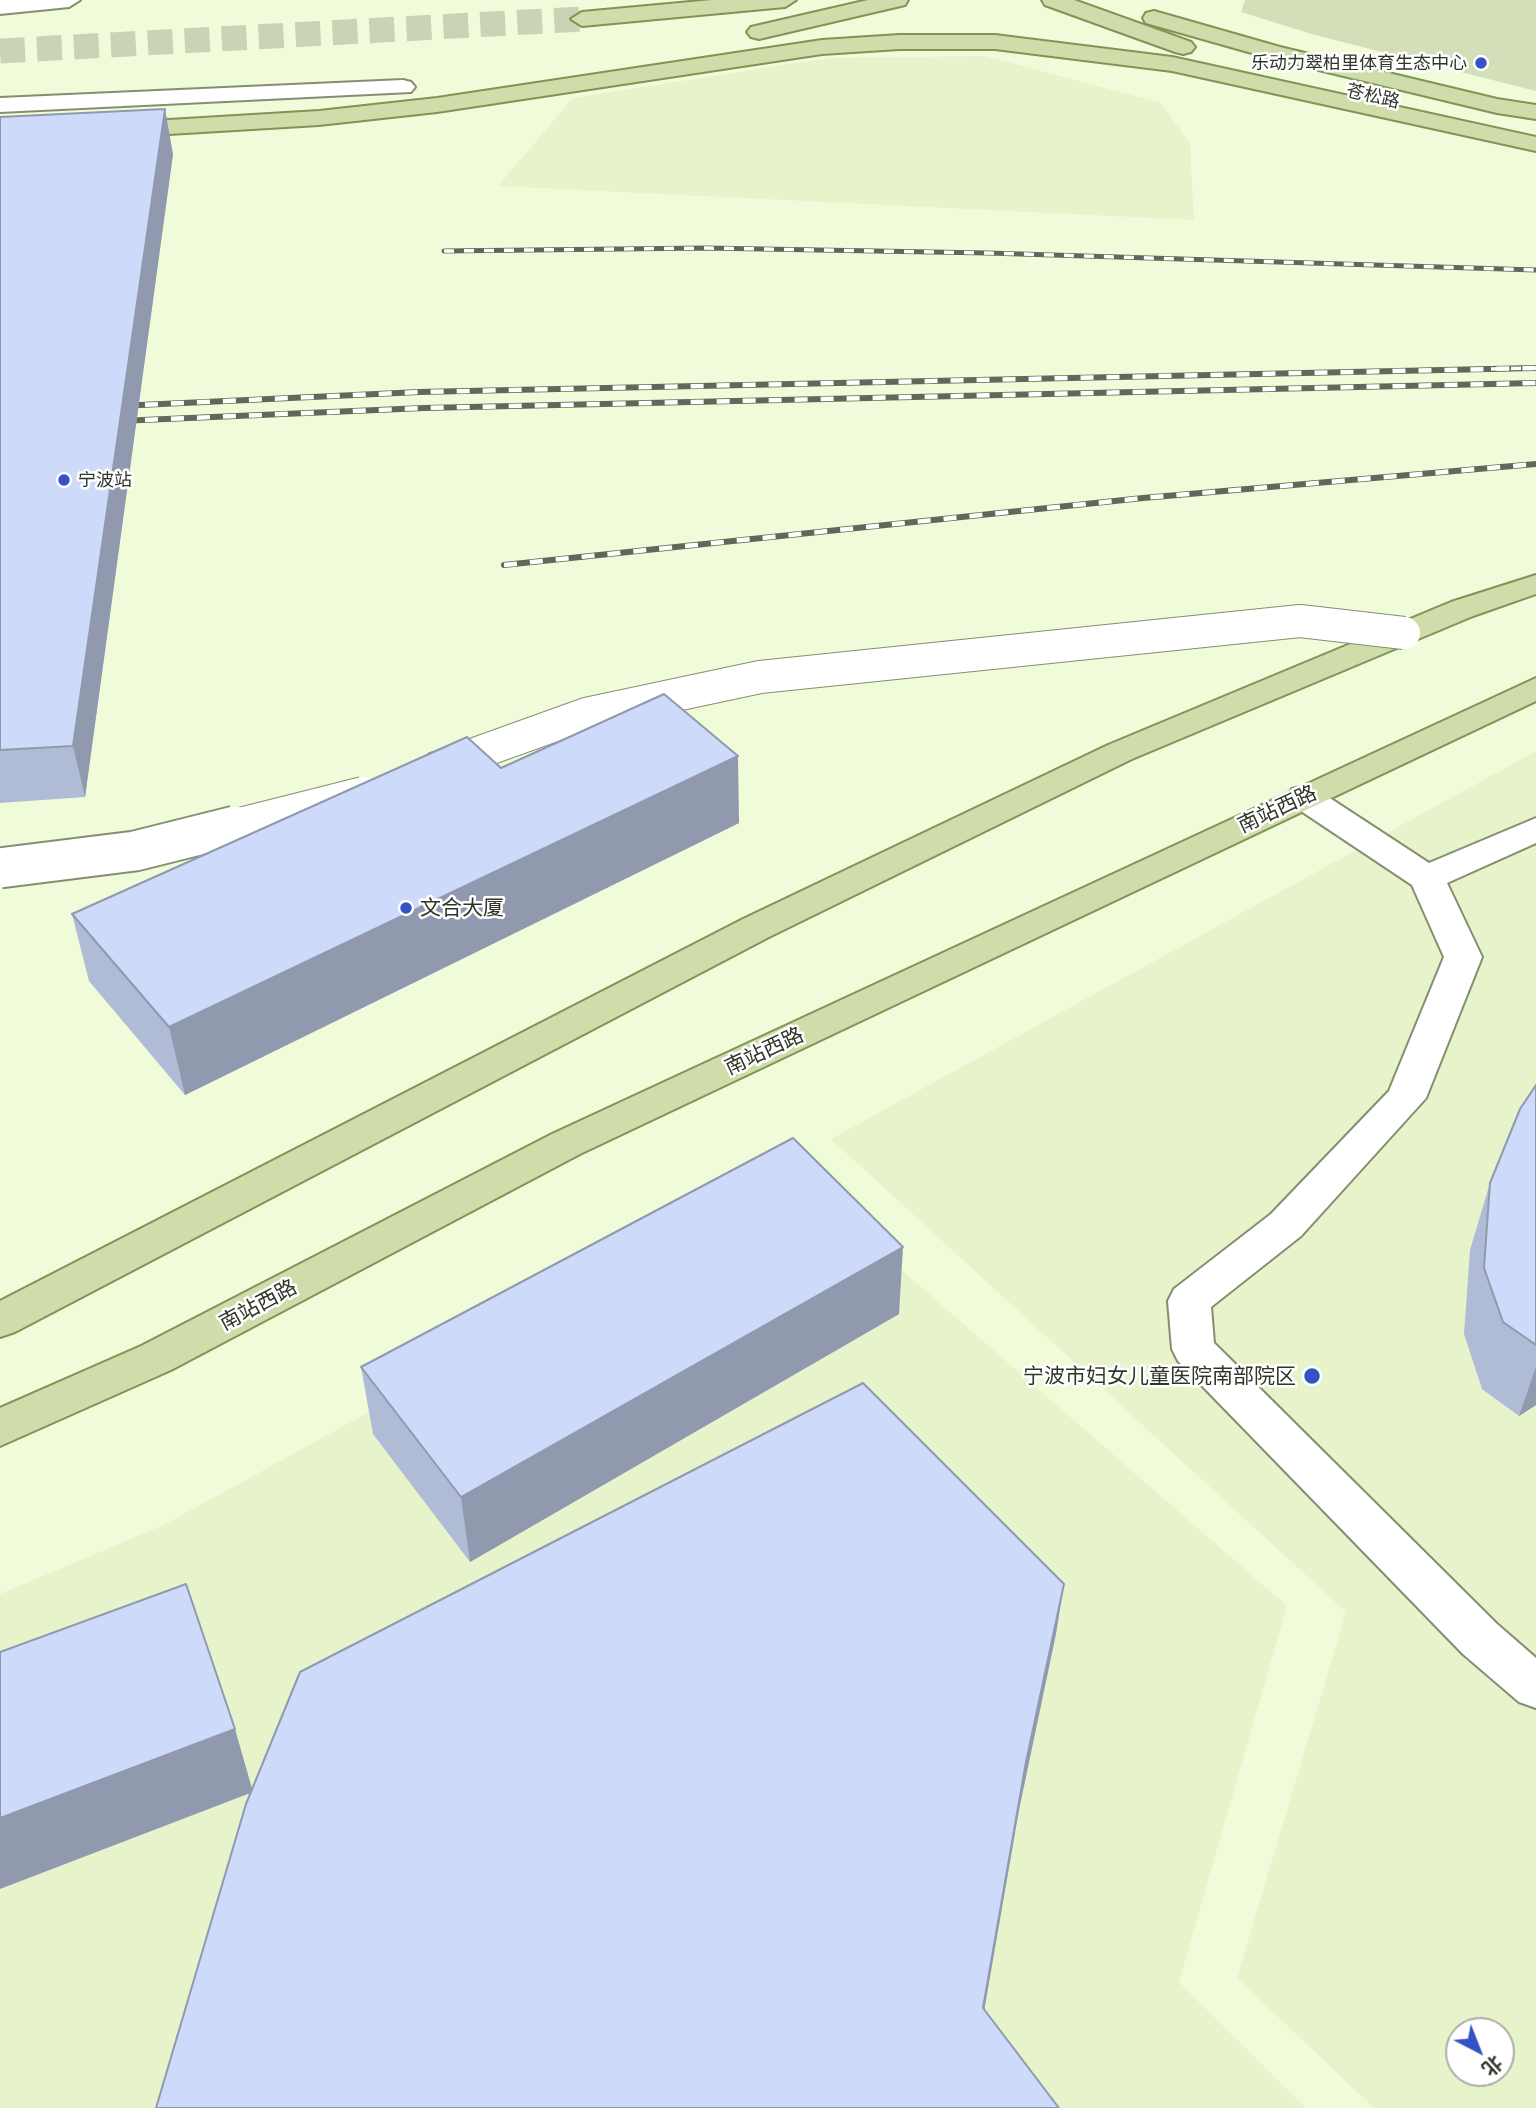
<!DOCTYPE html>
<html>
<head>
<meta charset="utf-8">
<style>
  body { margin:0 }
  #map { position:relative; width:1536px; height:2108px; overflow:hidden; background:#f0fbda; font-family:Commissioner,"Noto Sans SC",sans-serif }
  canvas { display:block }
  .north { position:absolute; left:1445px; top:2017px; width:70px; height:70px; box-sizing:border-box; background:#fff; border:2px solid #adaea9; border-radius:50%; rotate:138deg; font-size:19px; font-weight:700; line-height:28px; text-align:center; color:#313528 }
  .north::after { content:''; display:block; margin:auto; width:24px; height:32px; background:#3553c5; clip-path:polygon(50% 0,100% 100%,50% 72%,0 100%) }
</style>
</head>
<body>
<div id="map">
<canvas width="1536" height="2108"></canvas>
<div class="north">北</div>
</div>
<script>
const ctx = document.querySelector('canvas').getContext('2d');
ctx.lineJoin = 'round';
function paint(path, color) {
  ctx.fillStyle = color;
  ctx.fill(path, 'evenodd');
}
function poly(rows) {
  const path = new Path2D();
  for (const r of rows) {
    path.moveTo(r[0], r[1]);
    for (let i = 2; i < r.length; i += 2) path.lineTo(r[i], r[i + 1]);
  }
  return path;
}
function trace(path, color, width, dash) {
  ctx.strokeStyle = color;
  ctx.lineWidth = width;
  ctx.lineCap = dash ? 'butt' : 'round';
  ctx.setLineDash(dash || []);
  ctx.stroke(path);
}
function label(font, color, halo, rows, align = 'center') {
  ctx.font = font + ' Commissioner,"Noto Sans SC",sans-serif';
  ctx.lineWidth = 5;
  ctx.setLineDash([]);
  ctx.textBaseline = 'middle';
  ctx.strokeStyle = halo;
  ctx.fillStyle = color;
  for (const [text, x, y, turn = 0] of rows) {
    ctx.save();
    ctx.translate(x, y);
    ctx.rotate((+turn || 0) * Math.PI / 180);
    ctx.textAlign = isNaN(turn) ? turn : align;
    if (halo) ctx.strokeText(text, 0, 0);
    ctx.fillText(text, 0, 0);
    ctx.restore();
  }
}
paint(poly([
  [985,56,1161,103,1190,144,1194,220,498,186,573,98,827,58],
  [1536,751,1536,2108,1374,2108,1237,1978,1346,1612,831,1139],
  [1459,2031,1501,2031,1501,2073,1459,2073],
  [795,1177,1287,1606,1179,1982,1306,2108,0,2108,0,1594,164,1525]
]), '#e7f4cb');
paint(poly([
  [1245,0,1536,0,1536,91,1315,35,1241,12]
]), '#d3dfb9');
trace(poly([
  [0,51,582,19]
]), '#cad3b6', 25, [25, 12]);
const minor = poly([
  [0,0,80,0,69,7,0,14,0,0],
  [403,80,411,82,415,87,411,92,0,112,0,98,403,80],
  [1304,786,1316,789,1429,863,1536,818,1536,843,1447,883,1482,957,1426,1098,1301,1236,1211,1307,1214,1343,1497,1624,1536,1658,1536,1708,1519,1702,1463,1654,1178,1361,1172,1349,1168,1301,1174,1289,1271,1214,1389,1091,1444,957,1412,885,1292,805,1287,797,1292,789,1304,786]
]);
const major = poly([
  [712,0,796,0,785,7,582,26,571,19,582,12,712,0],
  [868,0,908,0,905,5,759,39,751,37,747,32,751,27,868,0],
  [1042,0,1074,0,1191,42,1195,47,1191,52,1183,54,1175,52,1045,5,1042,0],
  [1154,11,1280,47,1497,99,1536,105,1536,119,1497,113,1273,59,1146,23,1143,18,1146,13,1154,11],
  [899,35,995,35,1172,57,1536,137,1536,151,1172,71,995,49,899,49,822,54,437,112,319,125,169,134,117,129,108,127,105,122,108,117,117,115,169,120,319,111,437,98,822,40,899,35],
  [1536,575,1536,594,1473,616,1132,759,769,937,15,1332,0,1337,0,1301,743,919,1108,745,1451,602,1536,575],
  [1536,678,1536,701,580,1154,171,1370,0,1446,0,1408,141,1346,552,1134,1536,678]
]);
trace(minor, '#858e70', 4);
trace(major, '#829356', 4);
paint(minor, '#fff');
paint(major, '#cedda9');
const railFar1 = poly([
  [444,251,706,248,988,253,1536,270],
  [1491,369,1536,368]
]);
const rail = poly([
  [119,406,419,392,1536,368],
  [119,421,424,408,1536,383],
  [504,565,1143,498,1536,464]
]);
trace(railFar1, '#626856', 5);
trace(rail, '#626856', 6);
trace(railFar1, '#fff', 3.5, [10]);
trace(rail, '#fff', 4.5, [13]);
const minorBridgeFar1 = poly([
  [433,769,586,714,760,677,1300,621,1404,633],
  [228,827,363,793]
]);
const minorBridge = poly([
  [0,868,135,851,235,826]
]);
trace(minorBridgeFar1, '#858e70', 34, []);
trace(minorBridge, '#858e70', 43, []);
trace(minorBridgeFar1, '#fff', 32);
trace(minorBridge, '#fff', 39);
paint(poly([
  [0,117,173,154,85,797,0,803],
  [501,768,739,823,185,1095,89,981,72,914],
  [1536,1085,1536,1405,1519,1416,1482,1389,1464,1334,1470,1250,1490,1183],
  [899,1314,470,1562,373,1434,361,1367]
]), '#b0bbd6');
paint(poly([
  [165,109,173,154,85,797,73,746],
  [738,756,739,823,185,1095,169,1027],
  [903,1247,899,1314,470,1562,461,1497],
  [1536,1367,1536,1405,1519,1416],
  [1064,1584,1056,1634,1019,1810,977,2052,983,2008,1026,1762],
  [235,1729,253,1792,0,1889,0,1818]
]), '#9099ae');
const building = poly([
  [165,109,73,746,0,750,0,117,165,109],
  [664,694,738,756,169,1027,72,914,467,737,501,768,664,694],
  [1536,1085,1536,1345,1503,1322,1484,1268,1490,1183,1520,1109,1536,1085],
  [793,1138,903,1247,461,1497,361,1367,793,1138],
  [863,1383,1064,1584,1026,1762,983,2008,1059,2108,156,2108,246,1804,300,1672,863,1383],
  [186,1584,235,1729,0,1818,0,1652,186,1584]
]);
paint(building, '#cddaf9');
trace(building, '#9099ae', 2);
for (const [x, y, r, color] of [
  [1481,63,7,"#3553c5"],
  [64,480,7,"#3553c5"],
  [406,908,7,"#3553c5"],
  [1312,1376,9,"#3553c5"]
]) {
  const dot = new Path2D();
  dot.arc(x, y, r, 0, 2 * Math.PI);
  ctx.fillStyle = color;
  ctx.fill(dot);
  trace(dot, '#fff', 2.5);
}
label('18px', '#313528', '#fff', [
  ["乐动力翠柏里体育生态中心",1467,63],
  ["宁波站",78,480,"left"]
], 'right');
label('18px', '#313528', '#fff', [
  ["苍松路",1373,96,13]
]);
label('21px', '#313528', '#fff', [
  ["南站西路",1277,809,-25],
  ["南站西路",764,1051,-25],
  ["南站西路",258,1305,-28]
]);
label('21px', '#313528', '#fff', [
  ["文合大厦",420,908],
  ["宁波市妇女儿童医院南部院区",1296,1376,"right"]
], 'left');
</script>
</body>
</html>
